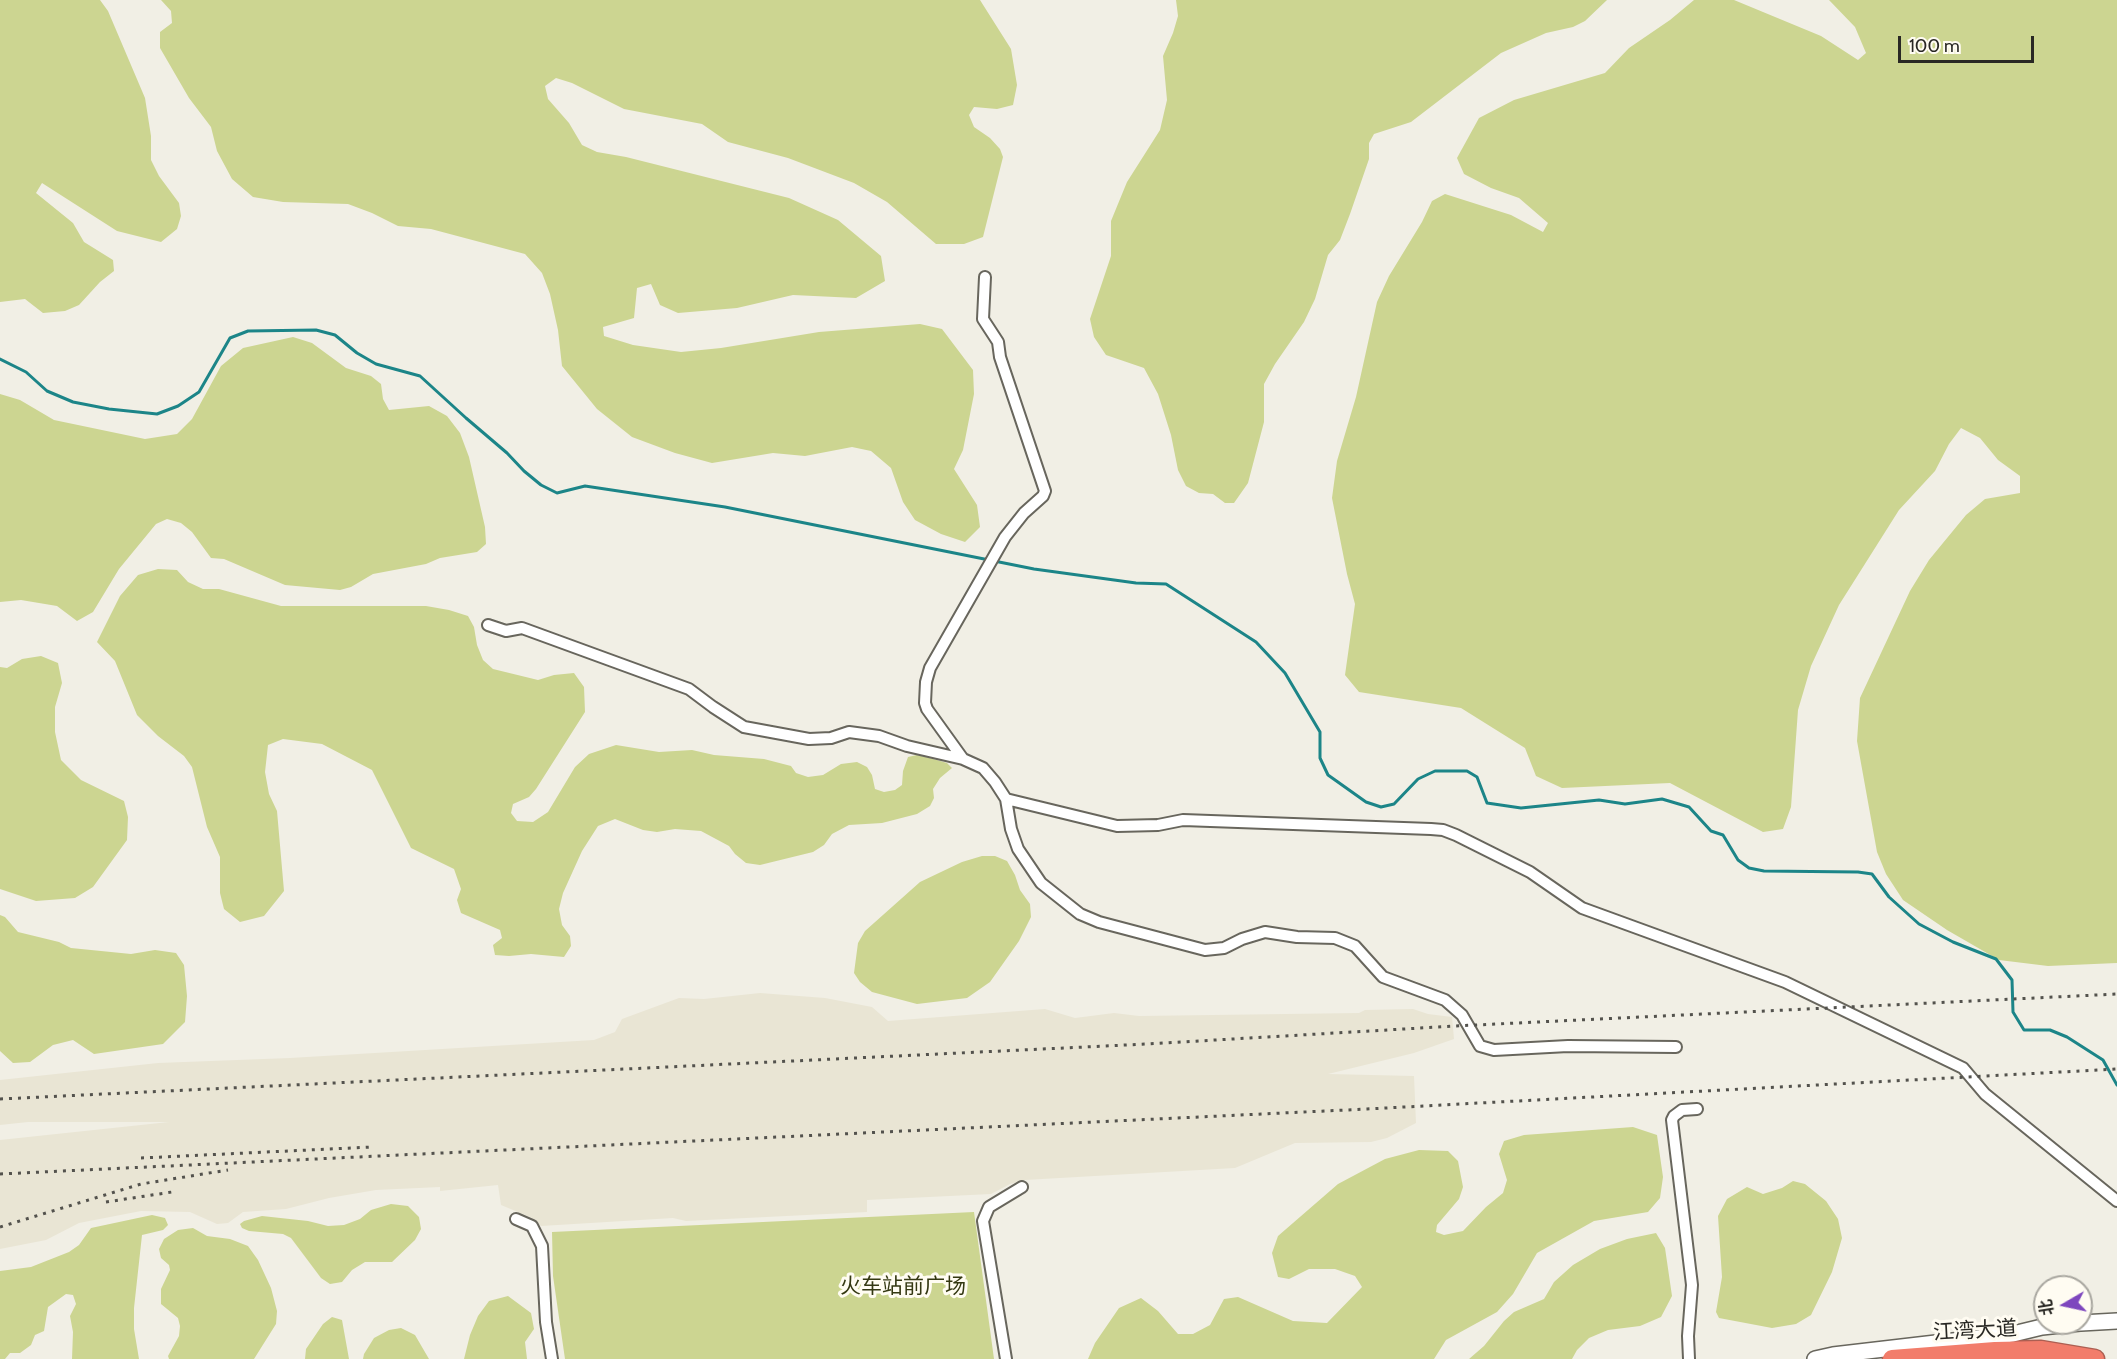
<!DOCTYPE html>
<html>
<head>
<meta charset="utf-8">
<style>
  body { margin:0 }
  #map { position:relative; width:2117px; height:1359px; overflow:hidden; background:#f1efe5; font-family:Cabin,"Noto Sans SC",sans-serif }
  canvas { display:block }
  .north { position:absolute; left:2033px; top:1275px; width:60px; height:60px; box-sizing:border-box; background:#fffcf2; border:2px solid #a9a7a0; border-radius:50%; rotate:261deg; font-size:16px; font-weight:700; line-height:24px; text-align:center; color:#292824 }
  .north::after { content:''; display:block; margin:auto; width:21px; height:27px; background:#7e47be; clip-path:polygon(50% 0,100% 100%,50% 72%,0 100%) }
  .scale { position:absolute; left:1898px; top:36px; width:136px; height:27px; box-sizing:border-box; border:3px solid #292824; border-top:0; padding-left:8px; font-size:18px; line-height:21px; white-space:nowrap; color:#292824; -webkit-text-stroke:4px #fffcf2; paint-order:stroke }
</style>
</head>
<body>
<div id="map">
<canvas width="2117" height="1359"></canvas>
<div class="north">北</div>
<div class="scale">100 m</div>
</div>
<script>
const ctx = document.querySelector('canvas').getContext('2d');
ctx.lineJoin = 'round';
function paint(path, color) {
  ctx.fillStyle = color;
  ctx.fill(path, 'evenodd');
}
function poly(rows) {
  const path = new Path2D();
  for (const r of rows) {
    path.moveTo(r[0], r[1]);
    for (let i = 2; i < r.length; i += 2) path.lineTo(r[i], r[i + 1]);
  }
  return path;
}
function trace(path, color, width, dash) {
  ctx.strokeStyle = color;
  ctx.lineWidth = width;
  ctx.lineCap = dash ? 'butt' : 'round';
  ctx.setLineDash(dash || []);
  ctx.stroke(path);
}
function label(font, color, halo, rows, align = 'center') {
  ctx.font = font + ' Cabin,"Noto Sans SC",sans-serif';
  ctx.lineWidth = 6;
  ctx.setLineDash([]);
  ctx.textBaseline = 'middle';
  ctx.strokeStyle = halo;
  ctx.fillStyle = color;
  for (const [text, x, y, turn = 0] of rows) {
    ctx.save();
    ctx.translate(x, y);
    ctx.rotate((+turn || 0) * Math.PI / 180);
    ctx.textAlign = isNaN(turn) ? turn : align;
    if (halo) ctx.strokeText(text, 0, 0);
    ctx.fillText(text, 0, 0);
    ctx.restore();
  }
}
paint(poly([
  [760,993,825,998,872,1007,888,1021,1045,1009,1075,1018,1114,1013,1139,1016,1359,1013,1365,1010,1413,1009,1428,1014,1452,1017,1454,1039,1414,1053,1328,1074,1414,1076,1416,1123,1387,1138,1371,1142,1295,1143,1235,1168,1025,1180,1010,1184,991,1194,867,1200,867,1212,686,1221,673,1218,541,1226,530,1217,501,1205,498,1185,440,1191,440,1187,376,1190,329,1198,286,1209,243,1212,228,1223,217,1224,190,1212,141,1211,79,1223,46,1240,0,1249,0,1140,169,1122,28,1122,0,1125,0,1080,158,1063,290,1058,594,1040,615,1032,622,1019,679,998,704,999]
]), '#e9e5d4');
paint(poly([
  [0,0,100,0,108,11,145,98,151,136,151,160,159,176,179,203,181,216,177,229,161,242,117,231,42,183,36,193,73,223,84,242,113,260,114,271,100,282,79,305,65,311,43,313,25,299,0,302],
  [161,0,980,0,1011,49,1017,85,1013,105,997,109,974,107,969,115,974,127,990,138,1000,149,1003,157,983,237,964,244,936,244,887,202,854,183,788,158,728,142,702,124,624,109,572,83,556,78,545,86,548,99,569,123,582,145,597,152,626,157,789,198,838,220,881,256,885,281,856,298,793,295,737,308,678,313,660,305,651,284,637,288,634,318,603,327,604,336,633,345,681,352,721,348,819,332,920,324,942,329,973,370,974,394,963,450,954,469,977,505,980,527,965,542,941,534,915,520,903,502,891,468,871,451,852,447,805,456,773,453,712,463,675,453,632,437,597,409,562,366,558,330,550,294,542,273,525,254,431,229,398,226,372,213,348,204,283,202,253,197,232,179,217,151,211,127,189,98,160,48,160,32,172,23,171,11],
  [1176,0,1607,0,1585,21,1573,27,1546,33,1501,53,1411,122,1374,134,1369,143,1369,159,1350,214,1340,240,1328,255,1315,299,1304,322,1275,364,1264,384,1264,422,1248,483,1234,503,1225,503,1213,494,1199,493,1186,486,1178,470,1171,435,1158,394,1144,368,1106,355,1094,337,1090,319,1111,256,1111,221,1127,182,1160,130,1167,100,1163,56,1173,33,1178,16],
  [1694,0,1734,0,1821,36,1858,60,1866,53,1855,27,1829,0,2117,0,2117,963,2048,966,1999,960,1947,930,1903,900,1886,874,1877,852,1857,741,1860,698,1910,591,1929,560,1966,515,1985,499,2020,493,2020,476,1998,460,1980,438,1961,428,1949,444,1935,471,1899,510,1839,605,1811,666,1798,710,1791,807,1783,829,1763,832,1670,783,1562,788,1536,776,1525,748,1461,708,1359,692,1345,675,1355,604,1347,574,1332,498,1337,461,1356,397,1377,302,1389,276,1422,222,1432,201,1445,194,1511,215,1543,232,1548,223,1519,198,1491,188,1464,174,1457,158,1479,118,1514,100,1605,73,1629,48,1670,20],
  [293,337,312,343,346,368,371,376,381,384,383,399,389,410,429,406,447,416,460,433,469,457,485,527,486,544,477,552,440,558,426,564,373,574,351,587,340,590,285,585,224,559,211,558,192,532,181,523,167,519,156,524,119,569,93,612,77,621,57,606,21,600,0,602,0,394,20,400,54,420,145,439,177,434,192,419,221,366,243,348],
  [158,569,177,570,188,582,203,589,219,589,281,606,426,606,449,610,468,616,474,627,477,645,483,660,493,669,538,680,554,675,574,673,584,687,585,712,536,789,529,797,513,804,511,813,517,821,533,822,548,812,575,767,589,754,616,745,659,752,692,750,714,755,764,759,791,766,796,773,808,777,823,775,841,764,857,762,867,767,872,775,875,789,884,792,895,790,902,785,903,771,908,757,917,755,930,758,947,763,952,768,940,778,933,789,934,798,930,806,917,814,882,823,849,825,832,834,824,845,813,852,760,865,746,863,735,854,729,846,701,831,675,829,657,832,643,830,615,819,598,826,582,851,563,893,559,909,562,925,570,936,571,946,564,957,531,954,509,956,495,955,493,945,502,938,500,930,461,913,457,900,461,889,454,869,411,848,372,770,322,744,283,739,268,745,265,772,269,794,277,811,284,891,264,916,240,922,224,909,220,893,220,857,207,827,192,767,184,756,158,736,137,715,115,661,97,642,120,596,138,575],
  [41,656,58,663,62,683,55,707,55,732,61,760,81,780,124,801,128,817,127,840,93,887,75,898,36,901,0,889,0,667,7,668,22,659],
  [982,856,995,856,1007,861,1015,875,1020,890,1030,904,1031,917,1019,941,990,982,967,998,917,1004,872,992,860,982,854,973,858,943,865,931,920,882,962,862],
  [0,915,5,917,18,932,59,942,71,948,131,954,155,950,176,953,184,965,187,996,185,1022,163,1044,94,1054,73,1040,53,1045,30,1062,13,1063,0,1051],
  [1633,1127,1657,1135,1663,1177,1660,1198,1648,1212,1594,1221,1537,1253,1513,1294,1497,1312,1446,1340,1434,1359,1088,1359,1095,1343,1119,1308,1141,1298,1158,1311,1178,1334,1193,1334,1210,1325,1224,1299,1238,1297,1293,1321,1327,1323,1362,1287,1355,1276,1335,1269,1309,1269,1289,1279,1278,1277,1272,1253,1278,1236,1338,1184,1385,1159,1419,1150,1448,1151,1458,1161,1463,1187,1459,1199,1437,1225,1436,1232,1444,1235,1463,1231,1486,1207,1503,1193,1507,1180,1499,1154,1504,1141,1524,1135],
  [1793,1181,1805,1184,1826,1201,1838,1219,1842,1238,1832,1272,1811,1315,1796,1324,1772,1328,1719,1318,1716,1312,1722,1277,1718,1216,1727,1199,1747,1187,1763,1194,1782,1188],
  [391,1204,408,1206,419,1217,421,1229,415,1240,392,1262,365,1262,352,1270,342,1282,330,1284,321,1278,291,1238,283,1234,249,1231,242,1228,240,1224,244,1221,262,1216,308,1221,328,1226,344,1225,360,1219,371,1210],
  [974,1212,994,1359,565,1359,553,1276,552,1232],
  [152,1215,165,1218,168,1225,163,1230,142,1235,134,1308,134,1329,139,1359,72,1359,73,1332,70,1316,76,1304,73,1295,66,1294,48,1307,44,1331,35,1335,31,1345,20,1353,10,1353,5,1359,0,1359,0,1271,31,1267,69,1252,79,1245,91,1228],
  [193,1228,207,1236,230,1239,248,1246,258,1260,271,1288,277,1311,276,1324,254,1359,169,1359,168,1356,179,1336,180,1326,178,1318,161,1304,161,1289,170,1270,169,1265,161,1258,159,1249,164,1239,178,1230],
  [1656,1233,1665,1248,1672,1296,1661,1317,1640,1326,1608,1330,1589,1338,1577,1350,1572,1359,1469,1359,1484,1346,1504,1321,1514,1312,1544,1299,1554,1282,1573,1265,1600,1249,1627,1239],
  [508,1296,531,1313,534,1329,525,1342,527,1359,464,1359,470,1335,478,1316,489,1301],
  [332,1317,342,1320,349,1359,305,1359,306,1349,323,1324],
  [401,1328,415,1335,429,1359,363,1359,364,1354,374,1338,389,1330]
]), '#ccd591');
trace(poly([
  [0,359,26,372,47,391,73,402,109,409,157,414,178,406,199,392,230,338,248,331,316,330,335,335,357,353,376,364,420,376,466,418,507,453,524,471,541,485,557,493,585,486,725,507,1034,569,1136,583,1166,584,1256,642,1285,673,1320,732,1320,758,1328,775,1366,802,1381,807,1394,804,1418,779,1435,771,1467,771,1477,777,1487,803,1521,808,1599,800,1625,804,1662,799,1689,807,1711,831,1723,835,1738,860,1749,868,1764,871,1858,872,1872,874,1889,897,1919,924,1953,942,1996,959,2012,980,2013,1012,2024,1030,2050,1030,2067,1037,2103,1060,2117,1085]
]), '#1c8588', 3);
const street = poly([
  [985,277,983,319,998,342,1000,357,1045,491,1043,496,1024,513,1005,537,930,668,926,682,925,703,927,709,963,759,983,768,995,782,1006,799,1011,829,1018,849,1041,883,1080,914,1099,922,1205,950,1224,948,1242,939,1265,932,1297,937,1335,938,1355,946,1383,977,1445,1000,1462,1015,1480,1046,1494,1050,1568,1046,1676,1047],
  [488,625,506,631,522,628,689,689,713,707,744,727,809,739,831,738,849,732,879,736,907,746,963,759],
  [1006,799,1117,826,1158,825,1183,820,1431,829,1443,830,1456,835,1530,872,1582,908,1785,982,1963,1068,1985,1094,2117,1201],
  [516,1219,532,1226,542,1246,546,1322,552,1359],
  [1006,1359,983,1221,989,1207,1022,1187],
  [1689,1359,1688,1336,1692,1285,1672,1120,1674,1116,1682,1110,1697,1109]
]);
const secondary = poly([
  [2081,1323,2117,1321],
  [1815,1359,1833,1355,2013,1334,2042,1327,2080,1323]
]);
const highway = poly([
  [1892,1359,1995,1351,2041,1350,2095,1359]
]);
trace(street, '#68665d', 14);
trace(secondary, '#68665d', 18);
trace(highway, '#ac5f52', 21);
trace(street, '#fff', 10);
trace(secondary, '#fff', 15);
trace(highway, '#f27d6b', 18);
trace(poly([
  [0,1099,1147,1044,1455,1026,2117,994],
  [141,1158,372,1147],
  [0,1174,1367,1109,2117,1069],
  [106,1202,172,1192],
  [0,1227,141,1184,228,1170]
]), '#53524d', 3, [3, 6]);
label('21px', '#343812', '#fffcf2', [
  ["火车站前广场",903,1287]
]);
label('21px', '#292824', '#fffcf2', [
  ["江湾大道",1975,1331,-3]
]);
</script>
</body>
</html>
